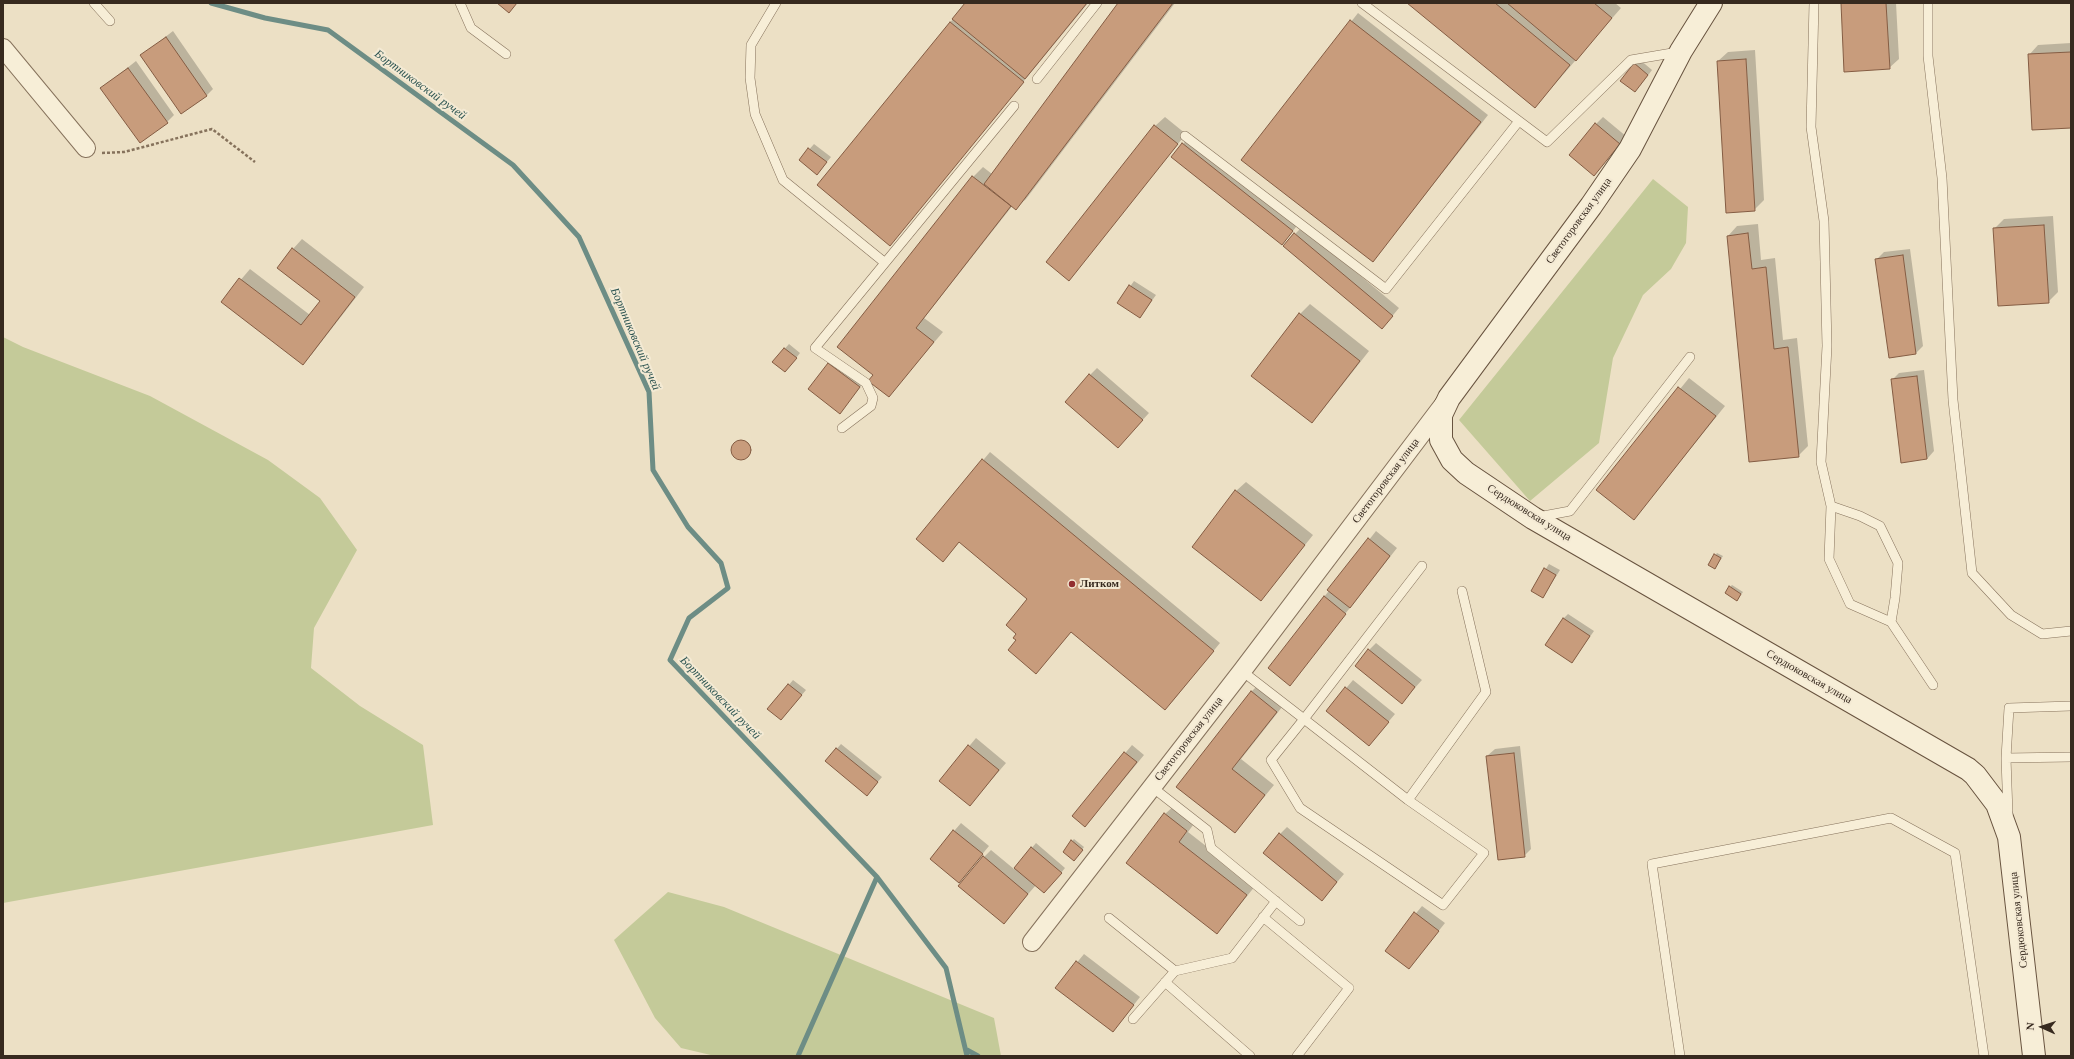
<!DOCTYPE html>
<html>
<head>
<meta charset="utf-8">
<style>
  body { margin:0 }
  #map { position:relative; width:2074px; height:1059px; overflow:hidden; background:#ece0c5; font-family:"Times New Roman",serif }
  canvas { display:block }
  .frame { position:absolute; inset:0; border:4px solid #372a1f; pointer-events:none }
  .north { position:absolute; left:2022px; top:1007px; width:40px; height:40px; -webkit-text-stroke:3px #f4ead4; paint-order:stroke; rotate:273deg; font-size:11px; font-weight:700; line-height:16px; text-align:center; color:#372a1f }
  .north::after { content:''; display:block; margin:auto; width:14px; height:18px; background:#372a1f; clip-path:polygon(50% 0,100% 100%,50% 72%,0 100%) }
</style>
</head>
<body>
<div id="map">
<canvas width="2074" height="1059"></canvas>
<div class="frame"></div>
<div class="north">N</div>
</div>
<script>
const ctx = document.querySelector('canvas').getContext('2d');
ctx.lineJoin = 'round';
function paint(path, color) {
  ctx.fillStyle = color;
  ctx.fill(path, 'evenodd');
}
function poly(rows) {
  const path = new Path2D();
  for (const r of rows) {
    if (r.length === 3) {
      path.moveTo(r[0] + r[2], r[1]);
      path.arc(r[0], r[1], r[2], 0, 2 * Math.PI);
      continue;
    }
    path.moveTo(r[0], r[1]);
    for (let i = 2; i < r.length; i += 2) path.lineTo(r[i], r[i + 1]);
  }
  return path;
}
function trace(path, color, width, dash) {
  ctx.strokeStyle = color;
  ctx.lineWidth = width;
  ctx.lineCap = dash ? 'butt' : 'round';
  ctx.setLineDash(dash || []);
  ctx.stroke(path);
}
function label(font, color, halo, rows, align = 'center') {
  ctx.font = font + ' "Times New Roman",serif';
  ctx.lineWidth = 4;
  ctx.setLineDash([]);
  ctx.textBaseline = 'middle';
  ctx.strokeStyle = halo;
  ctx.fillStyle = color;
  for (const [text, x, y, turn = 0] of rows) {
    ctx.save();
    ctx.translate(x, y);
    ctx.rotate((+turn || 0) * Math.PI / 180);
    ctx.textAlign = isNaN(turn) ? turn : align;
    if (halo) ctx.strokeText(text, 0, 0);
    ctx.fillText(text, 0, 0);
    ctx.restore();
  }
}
paint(poly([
  [1653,179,1688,207,1686,243,1671,269,1643,295,1613,358,1599,443,1530,501,1459,420],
  [3,337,23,347,150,396,268,460,320,498,357,550,314,628,311,668,360,706,423,745,433,825,3,903],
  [668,892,724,907,994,1018,1001,1056,715,1056,681,1048,655,1018,614,940]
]), '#c4ca99');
paint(poly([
  [966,3,1088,3,890,244,818,185],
  [1120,3,1175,3,1026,199,1016,208,1013,205,924,318,943,332,888,396,875,375,973,177,983,167,992,174],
  [1409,3,1615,3,1621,8,1535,107],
  [1842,3,1896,3,1899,59,1889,68],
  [1358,13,1488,115,1373,261,1243,159],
  [173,31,213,89,206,96,142,55],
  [2071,43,2071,127,2029,55,2038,45],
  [1755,50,1764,200,1754,210,1718,61,1728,52],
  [1639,59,1652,70,1640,86,1634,64],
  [136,61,174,115,167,122,102,88],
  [1165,117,1186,134,1069,279,1155,126],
  [1603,117,1627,137,1594,175,1596,124],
  [1190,136,1299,223,1289,236,1183,144],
  [814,144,831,157,817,174,800,160],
  [2053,216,2058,292,2048,302,1994,229,2004,219],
  [1758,224,1761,260,1775,258,1783,340,1797,338,1808,446,1798,456,1728,236,1737,226],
  [1302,227,1399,308,1389,320,1295,234],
  [302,239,364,287,312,354,303,364,222,302,250,269,310,315,322,300,293,249],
  [1910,249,1923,346,1916,353,1890,356,1877,259,1884,252],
  [1134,281,1156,295,1140,317,1119,302],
  [1310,304,1369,351,1321,412,1312,422,1252,376,1300,314],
  [789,344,800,353,789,367,773,362],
  [836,357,866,380,840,412,829,364],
  [1097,368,1149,413,1118,447,1090,375],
  [1924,370,1934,451,1927,459,1892,380,1899,373],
  [1689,378,1725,406,1634,519,1598,490],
  [742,449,9],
  [990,452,1220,643,1172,702,1071,632,1036,673,1018,640,1017,634,1029,599,960,541,943,560,917,539],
  [1246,482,1313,535,1261,600,1236,491],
  [1376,531,1397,548,1290,684,1324,597],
  [1717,553,1723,556,1715,568,1709,564],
  [1549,564,1560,570,1543,597,1532,591],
  [1732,585,1743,592,1737,600,1730,587],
  [1568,614,1594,631,1572,662,1563,619],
  [1376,643,1422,680,1402,702,1369,650],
  [793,680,806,690,785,715,769,709],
  [1353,680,1395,714,1369,745,1327,711],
  [1261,682,1286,702,1241,759,1274,785,1235,832,1177,787,1251,692],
  [976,738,1006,763,970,805,941,780],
  [841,744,882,777,871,790,826,761],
  [1132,745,1144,755,1092,818,1073,815],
  [1520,746,1531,849,1524,856,1487,756,1495,749],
  [1175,805,1196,821,1188,832,1256,885,1217,933,1165,814],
  [961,823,989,846,966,874,931,858],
  [1287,827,1344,874,1322,900,1280,834],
  [1074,839,1084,847,1076,858,1072,841],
  [1036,843,1065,868,1049,888,1036,885,1004,922,984,857,991,850,1014,869],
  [1422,906,1445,923,1409,968,1386,950],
  [1084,954,1140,997,1113,1031,1056,988]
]), '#0003');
trace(poly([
  [211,3,265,18,328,30,513,165,579,237,649,392,653,470,688,527,721,563,728,588,689,618,670,660,877,877,946,968,967,1056],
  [967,1050,978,1056],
  [798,1056,877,877]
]), '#6d8d85', 5);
const building = poly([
  [497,3,517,3,509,13,497,3],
  [965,3,1087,3,1025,79,952,19,965,3],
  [1118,3,1173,3,1016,210,984,184,1118,3],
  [1407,3,1495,3,1570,65,1535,108,1407,3],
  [1507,3,1594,3,1612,18,1576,61,1507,3],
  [1841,3,1886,3,1890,69,1844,72,1841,3],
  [1350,20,1481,122,1373,262,1241,160,1350,20],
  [950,22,1024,82,890,246,817,185,950,22],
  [166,37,207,96,181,114,140,55,166,37],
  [2071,52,2071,128,2032,130,2028,54,2071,52],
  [1746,59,1755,211,1726,213,1717,61,1746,59],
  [1634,63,1648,75,1635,92,1620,81,1634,63],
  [128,68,168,123,140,143,100,88,128,68],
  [1595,123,1620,144,1594,176,1569,155,1595,123],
  [1154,125,1178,144,1069,281,1046,262,1154,125],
  [1182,143,1293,231,1282,245,1171,157,1182,143],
  [808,148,827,162,817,175,799,160,808,148],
  [972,176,1011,206,916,328,934,342,889,397,868,381,873,375,837,347,972,176],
  [2044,225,2049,303,1998,306,1993,228,2044,225],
  [1294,233,1393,316,1382,329,1283,246,1294,233],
  [1748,233,1752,269,1766,267,1774,349,1788,347,1799,457,1749,462,1727,236,1748,233],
  [292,248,355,297,303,365,221,302,239,278,301,325,320,301,277,268,292,248],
  [1903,255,1916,354,1889,358,1875,259,1903,255],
  [1129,285,1152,300,1140,318,1117,303,1129,285],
  [1299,313,1360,361,1312,423,1251,376,1299,313],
  [784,348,797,358,785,372,772,362,784,348],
  [828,363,860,387,840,414,808,389,828,363],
  [1089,374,1143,420,1118,448,1065,402,1089,374],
  [1917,376,1927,459,1901,463,1891,379,1917,376],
  [1678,387,1716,416,1634,520,1596,490,1678,387],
  [741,450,10],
  [982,459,1214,651,1165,710,1071,632,1036,674,1008,650,1016,640,1013,638,1016,634,1006,625,1027,599,959,542,943,562,916,539,982,459],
  [1235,490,1305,545,1261,601,1192,547,1235,490],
  [1368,538,1390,556,1350,608,1327,590,1368,538],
  [1714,554,1721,558,1715,569,1708,565,1714,554],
  [1544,568,1556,575,1543,598,1531,591,1544,568],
  [1729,586,1741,594,1737,601,1725,593,1729,586],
  [1324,596,1346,614,1290,686,1268,668,1324,596],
  [1563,618,1590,636,1572,663,1545,645,1563,618],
  [1368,649,1415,687,1402,704,1355,666,1368,649],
  [788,684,802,695,781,720,767,709,788,684],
  [1345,687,1389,722,1369,746,1326,711,1345,687],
  [1251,691,1277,712,1232,769,1265,795,1235,833,1176,787,1251,691],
  [968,745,999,770,970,806,939,781,968,745],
  [836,748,878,782,867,796,825,761,836,748],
  [1124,752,1137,762,1085,827,1072,816,1124,752],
  [1514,753,1525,857,1498,860,1486,756,1514,753],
  [1164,813,1187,831,1179,842,1247,895,1217,934,1126,863,1164,813],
  [953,830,983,854,959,883,930,859,953,830],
  [1279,833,1337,882,1322,901,1263,853,1279,833],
  [1071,840,1083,850,1074,861,1063,852,1071,840],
  [1031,847,1062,873,1044,893,1014,868,1031,847],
  [983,856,1028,894,1004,924,958,886,983,856],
  [1414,912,1439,931,1409,969,1385,951,1414,912],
  [1076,961,1134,1005,1113,1032,1055,988,1076,961]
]);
paint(building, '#c89c7c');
trace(building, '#845c43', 1);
const lane = poly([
  [94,3,110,21],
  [460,3,471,28,506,54],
  [776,3,751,45,750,78,755,114,783,180,884,262],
  [1362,3,1547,142,1631,60,1678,52],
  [1814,3,1811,127,1824,221,1827,346,1821,462,1831,506,1829,559,1850,604,1891,622,1933,685],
  [1928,3,1928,56,1942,178,1953,400,1972,573,2011,615,2042,634,2071,631],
  [1037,79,1097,3],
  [1185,136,1386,289,1519,121],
  [842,428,871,406,873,398,866,383,815,348,1014,106],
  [1831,506,1860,516,1880,526,1898,563,1895,598,1891,622],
  [1538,517,1570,511,1690,357],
  [1242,671,1304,719,1408,800,1484,853,1443,905,1300,808,1271,760,1304,719,1422,566],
  [2006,758,2071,757],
  [1152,787,1207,830,1211,848,1300,921],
  [1408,800,1486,692,1462,591],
  [2008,814,2006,758,2009,708,2071,706],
  [1263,917,1349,988,1297,1056],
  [1109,918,1175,971],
  [1165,982,1250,1056],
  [1133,1019,1175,971,1232,958,1276,901],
  [1680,1056,1652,864,1891,818,1955,853,1984,1056]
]);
const street = poly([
  [3,48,86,148],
  [1032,942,1242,671,1444,404]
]);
const secondary = poly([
  [1711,3,1681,51,1630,149,1591,206,1449,398,1441,415,1441,440,1452,460,1466,473,1533,518,1968,769,1975,775,1997,804,2009,837,2034,1056]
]);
trace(lane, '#86725c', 10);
trace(street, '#86725c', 20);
trace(secondary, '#68533f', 24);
trace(poly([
  [102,153,124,152,212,129,255,162]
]), '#86725c', 2.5, [3, 2]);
trace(lane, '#f7eed7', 9);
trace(street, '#f7eed7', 18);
trace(secondary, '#f7eed7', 22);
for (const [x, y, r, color] of [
  [1072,584,4,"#922f30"]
]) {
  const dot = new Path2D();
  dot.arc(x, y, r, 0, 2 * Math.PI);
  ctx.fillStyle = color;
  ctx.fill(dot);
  trace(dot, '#f4ead4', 1.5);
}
label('11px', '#372a1f', '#f4ead4', [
  ["Светогоровская улица",1579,221,-54],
  ["Светогоровская улица",1386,481,-53],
  ["Сердюковская улица",1529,513,32],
  ["Сердюковская улица",1809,677,30],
  ["Светогоровская улица",1189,739,-52],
  ["Сердюковская улица",2019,920,-96]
]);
label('bold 11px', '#372a1f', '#f4ead4', [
  ["Литком",1080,584]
], 'left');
label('italic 12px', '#2f5653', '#f4ead4', [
  ["Бортниковский ручей",420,85,36],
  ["Бортниковский ручей",635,339,67],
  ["Бортниковский ручей",720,698,46]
]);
</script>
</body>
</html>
